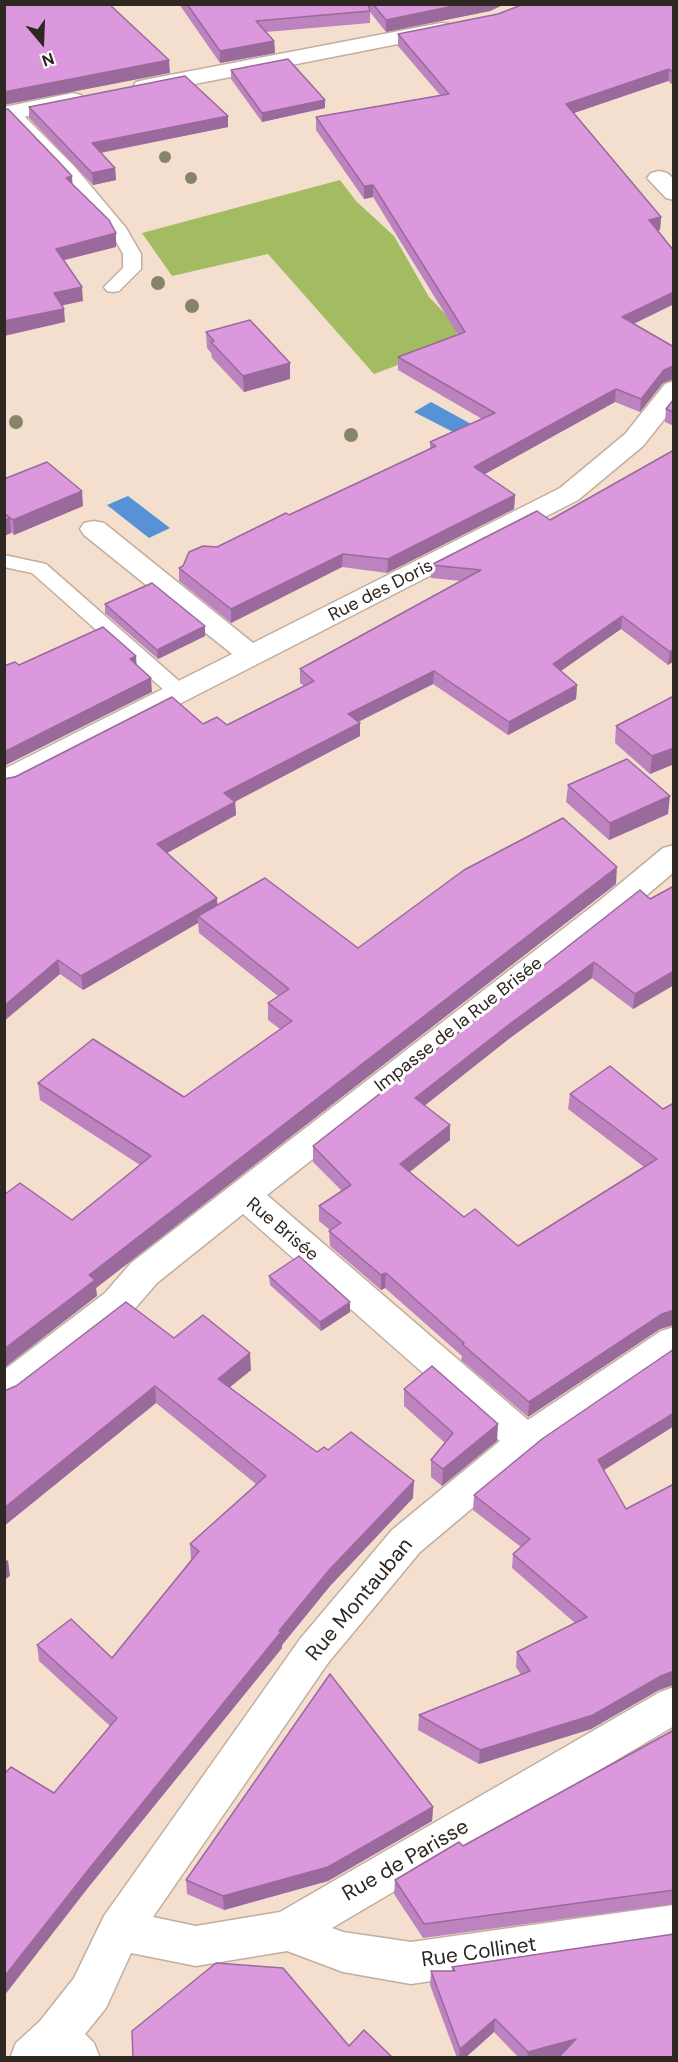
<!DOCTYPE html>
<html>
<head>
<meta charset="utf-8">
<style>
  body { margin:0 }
  #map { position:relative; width:678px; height:2062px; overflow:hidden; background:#f4dfce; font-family:"DM Sans",sans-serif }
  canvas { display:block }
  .frame { position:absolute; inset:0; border:6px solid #2f2721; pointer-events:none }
  .north { position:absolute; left:12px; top:12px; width:60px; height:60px; -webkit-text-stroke:4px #fff; paint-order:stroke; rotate:161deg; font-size:16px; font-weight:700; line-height:24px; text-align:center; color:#2f2721 }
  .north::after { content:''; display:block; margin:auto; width:21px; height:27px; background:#2f2721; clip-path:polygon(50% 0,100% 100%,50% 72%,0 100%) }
</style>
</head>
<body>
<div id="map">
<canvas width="678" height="2062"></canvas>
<div class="frame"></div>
<div class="north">N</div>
</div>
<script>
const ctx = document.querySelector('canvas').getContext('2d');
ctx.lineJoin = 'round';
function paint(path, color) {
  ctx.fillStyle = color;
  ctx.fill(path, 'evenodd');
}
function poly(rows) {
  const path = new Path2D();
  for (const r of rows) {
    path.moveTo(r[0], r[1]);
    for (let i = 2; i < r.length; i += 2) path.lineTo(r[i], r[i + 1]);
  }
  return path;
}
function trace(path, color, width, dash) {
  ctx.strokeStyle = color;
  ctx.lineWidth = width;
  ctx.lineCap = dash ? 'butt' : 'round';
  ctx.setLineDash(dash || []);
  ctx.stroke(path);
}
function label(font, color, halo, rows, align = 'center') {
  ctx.font = font + ' "DM Sans",sans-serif';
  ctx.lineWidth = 6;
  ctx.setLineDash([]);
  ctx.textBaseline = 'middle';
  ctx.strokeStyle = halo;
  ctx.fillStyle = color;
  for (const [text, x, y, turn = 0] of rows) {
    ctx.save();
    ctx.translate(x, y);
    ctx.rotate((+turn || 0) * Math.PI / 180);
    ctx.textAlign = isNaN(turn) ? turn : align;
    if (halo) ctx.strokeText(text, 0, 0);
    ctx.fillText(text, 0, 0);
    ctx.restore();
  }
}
paint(poly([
  [340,180,356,201,394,236,429,297,456,325,457,343,374,374,268,254,172,276,142,233]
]), '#a3bb61');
paint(poly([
  [431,402,473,425,459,435,414,412],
  [128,496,170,528,149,538,107,505]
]), '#5792d6');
const lane = poly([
  [11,107,17,109,74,166,126,228,141,254,141,269,119,291,113,292,107,291,104,287,123,268,123,254,110,230,62,174,5,115,4,110,11,107],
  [4,555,46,564,187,688,191,693,187,698,180,700,173,698,32,573,4,567,4,555]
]);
const street = poly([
  [441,23,449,24,452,29,449,34,144,94,136,92,133,87,136,82,144,80,441,23],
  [73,93,81,95,84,100,81,105,4,121,4,107,73,93],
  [659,171,667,173,674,179,674,200,666,198,647,178,651,173,659,171],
  [674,381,674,407,643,446,578,500,15,788,4,791,4,769,232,654,84,535,80,529,84,523,94,521,104,523,253,643,560,488,625,434,665,384,674,381],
  [674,845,674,872,621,917,267,1195,528,1420,661,1331,674,1327,674,1360,539,1452,420,1552,328,1663,153,1917,196,1926,280,1912,660,1692,674,1687,674,1726,332,1928,343,1932,411,1942,674,1905,674,1945,411,1984,343,1972,287,1951,196,1966,131,1953,106,2008,85,2034,94,2043,100,2058,10,2058,16,2043,40,2021,74,1978,104,1916,300,1639,392,1530,500,1441,243,1214,157,1283,131,1313,17,1401,4,1406,4,1370,105,1293,131,1263,599,901,663,848,674,845]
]);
trace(lane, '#c2ae9e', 3);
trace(street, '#c2ae9e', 3);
paint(lane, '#fff');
paint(street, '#fff');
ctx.fillStyle = '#888468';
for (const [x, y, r] of [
  [165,157,6],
  [191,178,6],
  [158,283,7],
  [192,306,7],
  [16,422,7],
  [351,435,7]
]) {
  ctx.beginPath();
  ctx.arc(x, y, r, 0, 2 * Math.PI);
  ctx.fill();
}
paint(poly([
  [179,4,505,4,490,11,386,32,370,12,370,23,266,32,274,41,275,53,220,63],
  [674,4,674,86,668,81,574,113,661,217,660,230,657,230,674,251,674,304,633,324,674,347,674,379,663,383,640,412,615,402,485,474,515,495,514,509,387,573,342,567,231,623,179,581,179,568,217,547,289,515,430,449,430,442,482,419,398,370,398,357,458,335,373,197,364,199,316,130,316,117,440,95,398,46,398,34],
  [231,70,325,108,262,122,231,79],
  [29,107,228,116,228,127,101,153,115,168,116,180,93,185,29,118],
  [206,332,290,363,290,379,244,392,212,358,211,353,207,348],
  [674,399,674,426,665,422,666,409],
  [674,450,674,661,668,665,621,629,561,671,577,685,576,699,508,735,433,684,358,722,360,723,360,736,235,801,236,815,167,853,217,898,217,905,358,948,616,884,96,1288,97,1296,72,1220,140,1165,40,1100,38,1083,184,1097,280,1029,268,1020,268,1003,278,996,199,933,198,923,83,990,60,974,4,1021,4,779,203,724,227,725,304,686,300,683,300,669,461,581,431,578,431,565,550,520],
  [4,479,83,506,14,535,11,532,11,533,4,536],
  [105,604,205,636,158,659,105,613],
  [674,696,674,764,650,774,615,743,616,726],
  [568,785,668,814,609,840,566,802],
  [674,886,674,985,633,1009,592,978,510,1038,424,1106,450,1125,450,1140,410,1172,464,1217,518,1246,644,1167,568,1109,570,1094,663,1109,674,1103,674,1325,660,1329,528,1417,461,1360,462,1356,385,1288,381,1290,330,1246,329,1231,330,1230,319,1221,319,1206,342,1191,313,1162,313,1146,650,899],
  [269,1276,350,1312,321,1331,270,1285],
  [174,1338,251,1370,230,1387,317,1452,328,1450,413,1498,330,1586,282,1645,282,1648,91,1884,54,1793,110,1726,39,1661,37,1645,112,1658,191,1560,190,1544,256,1484,156,1403,4,1526,4,1391],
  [674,1349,674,1426,604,1470,626,1509,674,1484,674,1685,659,1690,591,1729,479,1764,418,1730,419,1715,521,1675,516,1667,517,1652,575,1623,512,1568,513,1554,521,1547,473,1510,474,1495],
  [404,1389,497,1441,442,1486,431,1477,431,1460,445,1443,404,1406],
  [674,1730,674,1904,423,1938,394,1894,395,1880,463,1846],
  [433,1807,432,1821,328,1881,224,1910,187,1894,186,1880],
  [452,1967,559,2056,555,2058,519,2058,494,2032,465,2058,457,2058,430,1985,431,1971,452,1971]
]), '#bc83be');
paint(poly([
  [463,4,505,4,490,11,386,32,386,20],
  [274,41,275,53,220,63,220,51],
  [169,60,170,73,4,105,4,92],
  [669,69,668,81,565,116,566,104],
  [325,100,325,108,262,122,262,113],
  [228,116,228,127,93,154,92,143],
  [115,168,116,180,93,185,92,173],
  [72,176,73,190,66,178],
  [373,185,373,197,364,199,364,186],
  [661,217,660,230,648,233,649,220],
  [116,233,116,247,57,262,56,249],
  [82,287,83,301,55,307,54,293],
  [674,292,674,304,621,330,622,317],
  [64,309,65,322,4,336,4,321],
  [290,363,290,379,244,392,243,376],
  [674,366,673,379,663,383,640,412,641,399,664,370],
  [616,389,615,402,474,480,474,467],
  [82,491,83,506,14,535,13,520],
  [515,495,514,509,387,573,388,559],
  [10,518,11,533,4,536,4,520],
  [343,554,342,567,231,623,231,609],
  [622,616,621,629,552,677,553,664],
  [205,626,205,636,158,659,157,650],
  [674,649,674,661,668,665,670,652],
  [136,656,137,669,130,659],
  [434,671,433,684,348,727,348,714],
  [151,678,152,692,4,766,4,752],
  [577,685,576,699,508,735,509,722],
  [360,723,360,736,225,807,224,793],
  [674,748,674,764,650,774,652,756],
  [670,796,668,814,609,840,610,823],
  [235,802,236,815,158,858,157,844],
  [617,867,616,884,96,1288,97,1296,4,1368,4,1349,89,1275],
  [217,898,218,912,198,916,198,923,83,990,81,976],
  [58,960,60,974,4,1021,4,1006],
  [594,962,592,978,510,1038,414,1114,415,1098,511,1023],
  [674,971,674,985,633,1009,635,994],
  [450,1125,450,1140,400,1179,400,1164],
  [386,1273,385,1288,381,1290,381,1275],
  [350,1302,350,1312,321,1331,320,1322],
  [674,1310,673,1325,660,1329,528,1417,529,1402,662,1314],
  [250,1353,251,1370,219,1396,218,1379],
  [155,1386,156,1403,4,1526,4,1508],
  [674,1413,674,1426,596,1475,598,1460],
  [498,1424,497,1441,442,1486,443,1469],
  [414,1481,413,1498,330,1586,282,1645,282,1648,91,1884,4,1996,4,1977,89,1869,279,1631,330,1569],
  [8,1560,10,1576,4,1580,4,1562],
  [674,1671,673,1685,659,1690,591,1729,479,1764,480,1750],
  [433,1807,432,1821,328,1881,224,1910,223,1896],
  [495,2019,494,2032,465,2058,459,2058,460,2049],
  [576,2039,575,2052,555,2058,527,2058,528,2052]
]), '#996a9b');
const building = poly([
  [4,4,109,4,169,60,4,92,4,4],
  [187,4,368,4,370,11,256,21,274,41,220,51,187,4],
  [373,4,463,4,386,20,373,4],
  [524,4,674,4,674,73,669,69,566,104,661,217,649,220,674,251,674,292,622,317,674,347,674,366,664,370,641,399,616,389,474,467,515,495,388,559,343,554,231,609,179,568,183,566,189,552,203,546,217,547,286,513,289,515,436,446,430,442,495,413,398,357,465,332,373,185,364,186,316,117,449,94,398,34,498,14,524,4],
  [288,59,325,100,262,113,231,70,288,59],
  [185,76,228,116,92,143,115,168,92,173,29,107,185,76],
  [4,109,8,109,59,162,72,176,66,178,109,220,116,233,56,249,82,287,54,293,64,309,4,321,4,109],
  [250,320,290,363,243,376,211,342,214,341,206,332,250,320],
  [674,399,674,412,666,409,674,399],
  [674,450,674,649,670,652,622,616,553,664,577,685,509,722,434,671,348,714,360,723,224,793,235,802,157,844,217,898,81,976,58,960,4,1006,4,779,15,777,172,697,203,724,217,717,227,725,314,681,300,669,481,570,431,565,537,511,550,520,674,450],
  [47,462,82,491,13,520,4,513,4,479,47,462],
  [4,514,10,518,4,520,4,514],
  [152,583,205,626,157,650,105,604,152,583],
  [103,627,136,656,130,659,151,678,4,752,4,666,15,662,19,665,103,627],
  [674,696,674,748,652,756,616,726,674,696],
  [627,759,670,796,610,823,568,785,627,759],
  [563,818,617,867,89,1275,95,1280,4,1349,4,1195,20,1183,72,1220,151,1156,38,1083,93,1039,184,1097,292,1021,268,1003,289,989,198,916,265,878,358,948,464,870,563,818],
  [674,886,674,971,635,994,594,962,511,1023,415,1098,450,1125,400,1164,464,1217,475,1209,518,1246,657,1159,570,1094,610,1066,663,1109,674,1103,674,1310,662,1314,529,1402,462,1344,464,1343,386,1273,381,1275,329,1231,341,1223,319,1206,351,1185,313,1146,640,890,650,899,674,886],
  [299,1256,350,1302,320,1322,269,1276,299,1256],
  [126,1302,174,1338,203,1315,250,1353,218,1379,317,1452,324,1447,328,1450,351,1432,414,1481,330,1569,279,1631,281,1632,89,1869,4,1977,4,1774,11,1767,54,1793,117,1718,37,1645,71,1619,112,1658,199,1551,190,1544,266,1476,155,1386,4,1508,4,1391,16,1386,126,1302],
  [674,1349,674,1413,598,1460,626,1509,674,1484,674,1671,661,1676,593,1715,480,1750,419,1715,530,1671,517,1652,587,1617,513,1554,530,1539,474,1495,542,1439,674,1349],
  [432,1366,498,1424,443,1469,431,1460,453,1433,404,1389,432,1366],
  [330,1674,433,1807,328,1867,223,1896,186,1880,330,1674],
  [674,1730,674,1890,424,1924,395,1880,459,1842,463,1846,674,1730],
  [674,1934,674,2058,558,2058,576,2039,528,2052,495,2019,460,2049,431,1971,455,1971,452,1967,674,1934],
  [216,1963,283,1968,349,2046,364,2030,393,2058,133,2058,132,2031,216,1963]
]);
paint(building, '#db98dd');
trace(building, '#996a9b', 1.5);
label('18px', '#2f2721', '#fff', [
  ["Rue des Doris",381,591,-27],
  ["Impasse de la Rue Brisée",459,1025,-38],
  ["Rue Brisée",282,1230,40]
]);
label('21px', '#2f2721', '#fff', [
  ["Rue Montauban",360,1600,-50],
  ["Rue de Parisse",406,1861,-30],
  ["Rue Collinet",479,1953,-8]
]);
</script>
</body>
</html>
